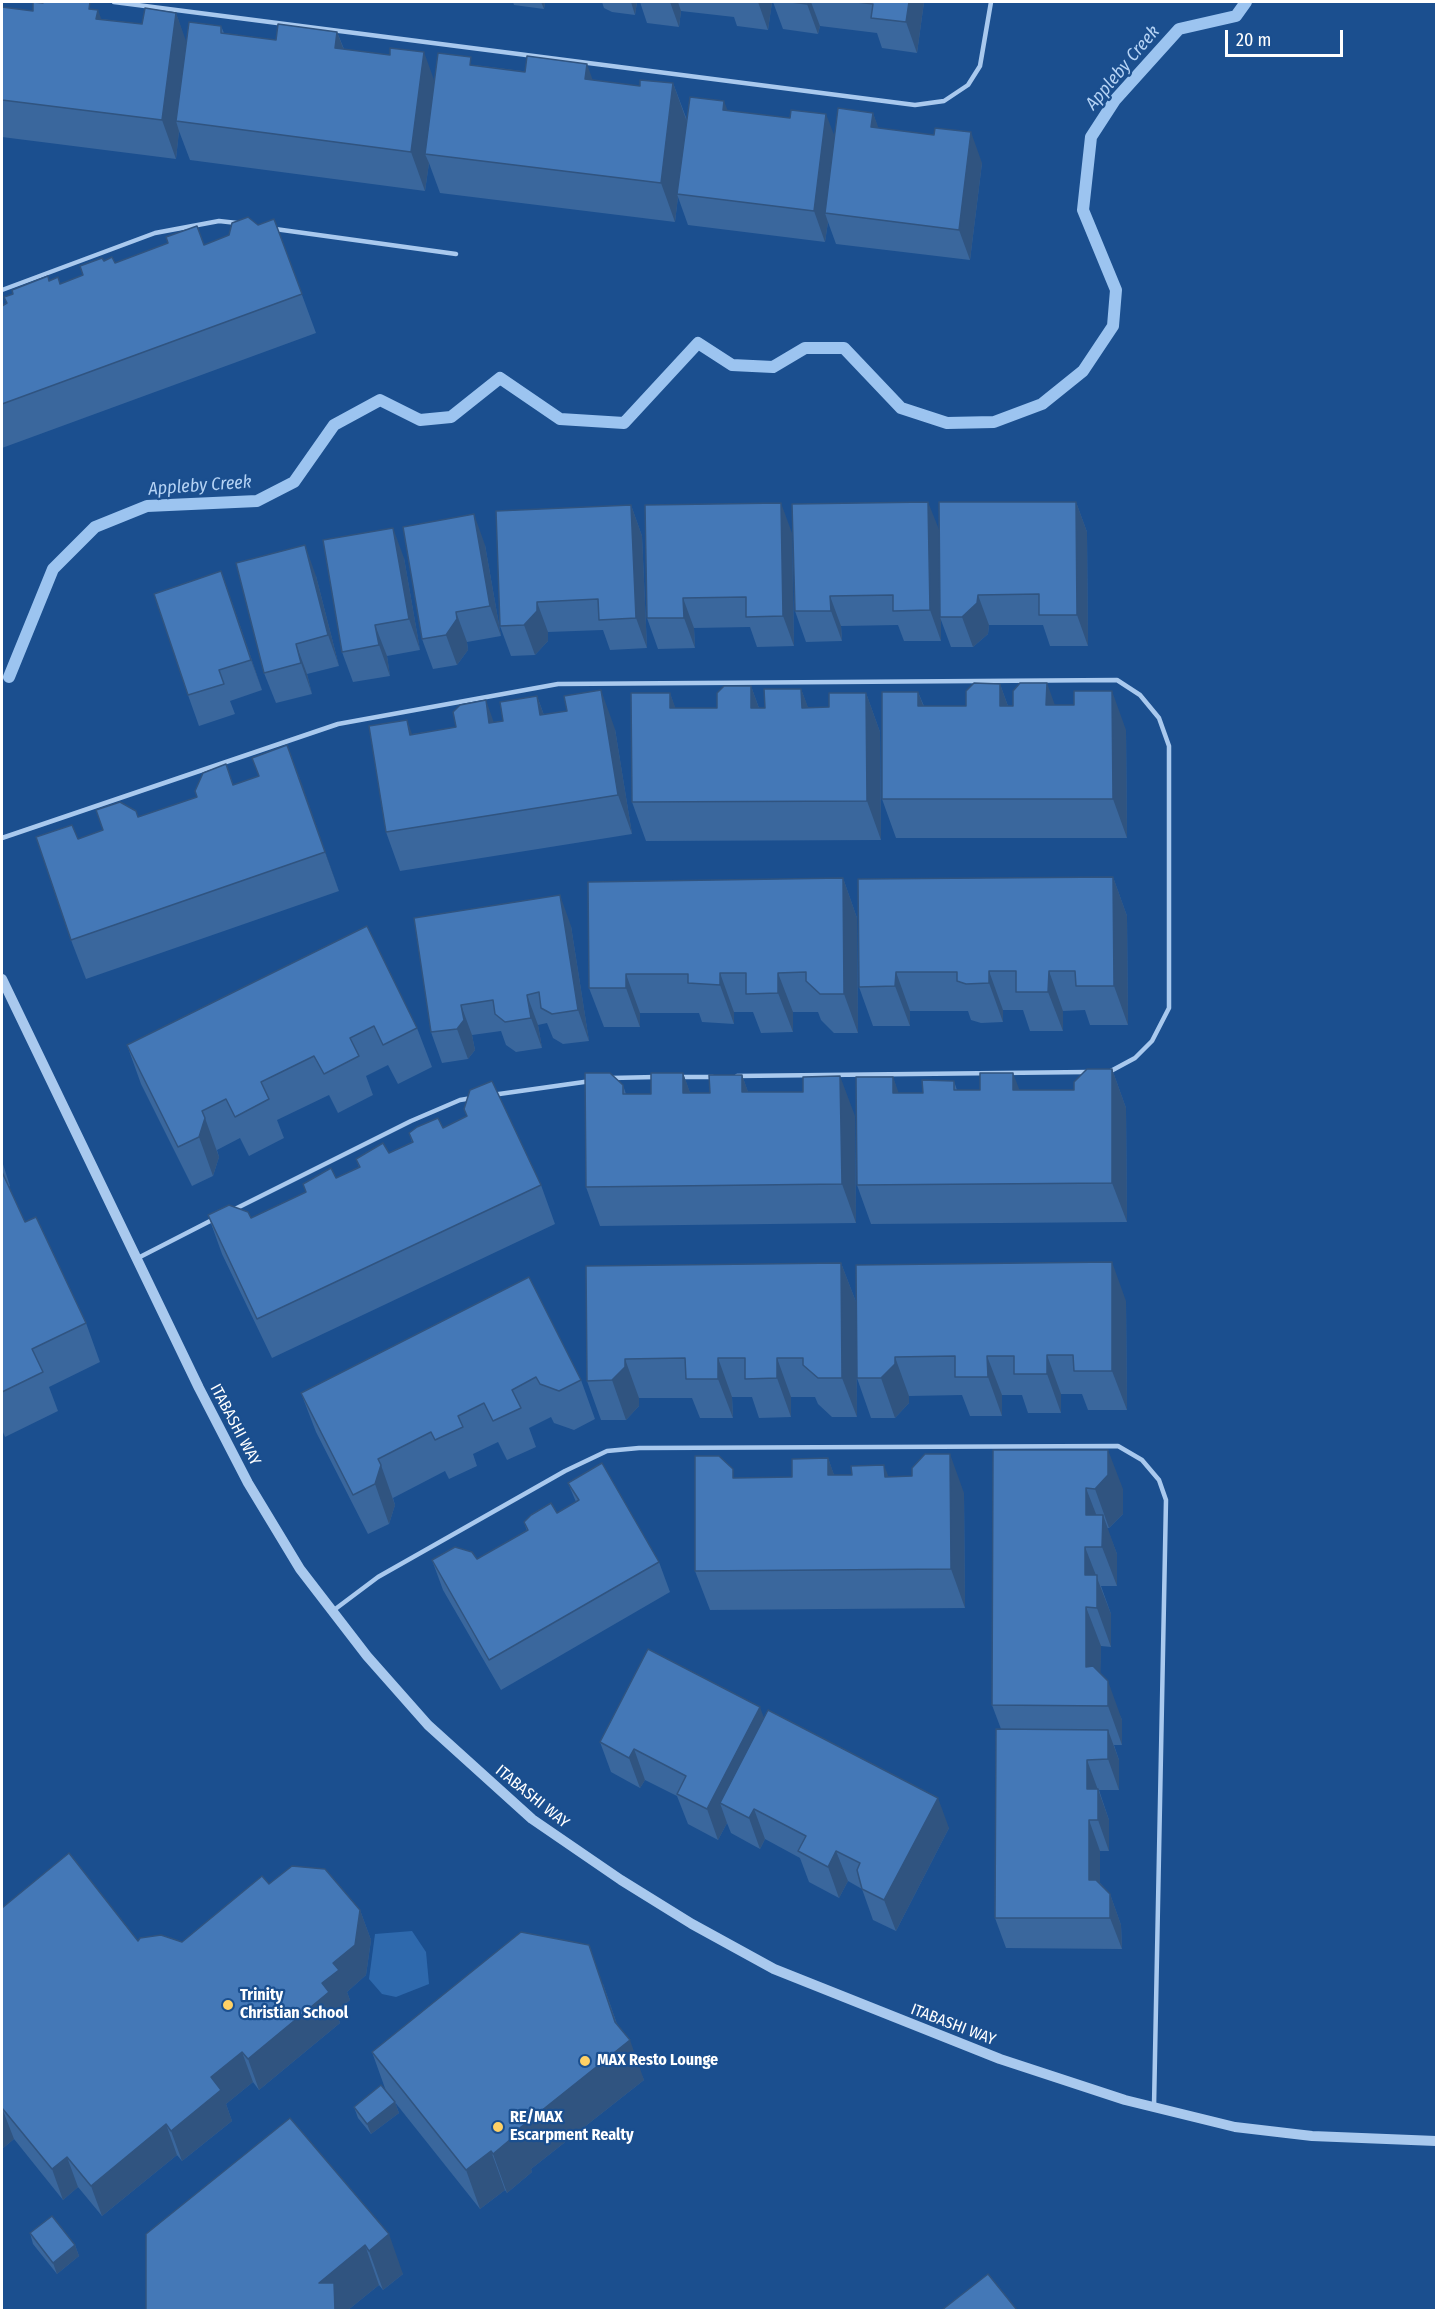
<!DOCTYPE html>
<html>
<head>
<meta charset="utf-8">
<style>
  body { margin:0 }
  #map { position:relative; width:1438px; height:2312px; overflow:hidden; background:#1b4f8f; font-family:"Fira Sans Condensed",sans-serif }
  canvas { display:block }
  .frame { position:absolute; inset:0; border:3px solid #fff; pointer-events:none }
  .scale { position:absolute; left:1225px; top:30px; width:118px; height:27px; box-sizing:border-box; border:3px solid #fff; border-top:0; padding-left:8px; font-size:18px; line-height:21px; white-space:nowrap; color:#fff; -webkit-text-stroke:4px #1b4f8f; paint-order:stroke }
</style>
</head>
<body>
<div id="map">
<canvas width="1438" height="2312"></canvas>
<div class="frame"></div>
<div class="scale">20 m</div>
</div>
<script>
const ctx = document.querySelector('canvas').getContext('2d');
ctx.lineJoin = 'round';
function paint(path, color) {
  ctx.fillStyle = color;
  ctx.fill(path, 'evenodd');
}
function poly(rows) {
  const path = new Path2D();
  for (const r of rows) {
    path.moveTo(r[0], r[1]);
    for (let i = 2; i < r.length; i += 2) path.lineTo(r[i], r[i + 1]);
  }
  return path;
}
function trace(path, color, width, dash) {
  ctx.strokeStyle = color;
  ctx.lineWidth = width;
  ctx.lineCap = dash ? 'butt' : 'round';
  ctx.setLineDash(dash || []);
  ctx.stroke(path);
}
function label(font, color, halo, rows, align = 'center') {
  ctx.font = font + ' "Fira Sans Condensed",sans-serif';
  ctx.lineWidth = 4.5;
  ctx.setLineDash([]);
  ctx.textBaseline = 'middle';
  ctx.strokeStyle = halo;
  ctx.fillStyle = color;
  for (const [text, x, y, turn = 0] of rows) {
    ctx.save();
    ctx.translate(x, y);
    ctx.rotate((+turn || 0) * Math.PI / 180);
    ctx.textAlign = isNaN(turn) ? turn : align;
    if (halo) ctx.strokeText(text, 0, 0);
    ctx.fillText(text, 0, 0);
    ctx.restore();
  }
}
paint(poly([
  [412,1931,426,1952,429,1984,396,1997,382,1994,369,1979,375,1934]
]), '#2e69ad');
trace(poly([
  [9,677,53,569,95,527,147,506,257,501,294,482,334,425,380,400,420,420,451,417,500,378,560,419,624,423,698,343,732,365,773,367,805,348,844,348,901,408,947,423,994,422,1042,404,1083,371,1113,326,1116,290,1083,210,1091,137,1115,100,1179,29,1236,16,1246,2]
]), '#9cc4f0', 12);
trace(poly([
  [114,2,915,105,944,101,968,85,980,66,991,2],
  [275,229,456,254],
  [2,290,155,233,219,221,237,223],
  [2,838,338,724,558,684,1117,680,1140,695,1159,718,1169,746,1169,1008,1152,1041,1135,1058,1109,1072],
  [737,1076,1088,1072],
  [680,1077,713,1077],
  [611,1078,656,1077],
  [492,1095,591,1081],
  [233,1210,411,1121,460,1100,472,1098],
  [136,1259,214,1219],
  [334,1610,378,1577,565,1471,607,1451,639,1448,1118,1446,1142,1460,1159,1480,1166,1500,1154,2106]
]), '#a9c9ee', 4.5);
trace(poly([
  [2,979,199,1388,248,1483,300,1569,367,1656,428,1725,532,1819,621,1880,692,1924,774,1969,1000,2059,1125,2100,1235,2127,1312,2136,1436,2141]
]), '#a9c9ee', 10);
paint(poly([
  [513,2,545,2,544,9,514,5],
  [602,2,637,2,635,15,612,12,604,8],
  [640,2,772,2,768,30,737,26,734,17,681,11,679,27,647,23],
  [773,2,924,2,917,53,882,48,877,33,820,26,818,34,783,29],
  [2,7,33,11,93,9,101,19,142,24,176,13,186,43,221,26,224,33,276,40,337,32,344,49,435,82,474,65,640,86,673,83,687,120,728,110,834,136,873,113,878,128,982,163,970,260,836,244,828,222,825,242,688,225,678,197,675,222,440,193,429,163,425,191,190,160,179,131,176,159,2,137],
  [274,219,316,333,2,448,2,306,50,280,60,284,83,275,104,261,115,263,204,245],
  [1076,502,1087,532,1088,646,1050,646,1043,625,989,625,988,634,973,647,951,647,941,620,941,641,904,641,898,625,841,626,842,641,806,642,795,611,939,532],
  [631,505,642,536,647,648,610,650,603,630,548,632,548,641,535,655,511,656,500,626],
  [792,533,794,646,757,647,750,627,694,628,695,648,658,649,647,618],
  [485,545,501,636,467,642,468,650,457,665,433,669,422,639],
  [404,558,420,650,387,656,390,676,353,682,342,652],
  [316,576,339,666,307,674,312,694,276,703,264,673],
  [232,602,262,690,230,701,235,714,199,726,188,695],
  [1000,684,1008,706,1055,705,1126,730,1127,838,896,838,882,799,918,692,924,706,966,706],
  [751,686,759,708,765,708,801,689,808,708,829,707,866,693,880,732,881,840,646,841,632,802,670,693,675,708,717,708],
  [537,696,544,715,615,729,632,834,400,871,386,832,412,734,503,721],
  [287,745,339,891,86,979,71,940,78,839,138,817,259,776],
  [1113,877,1127,916,1128,1025,1090,1025,1085,1010,1063,1011,1063,1031,1030,1031,1023,1010,1003,1010,1003,1022,981,1023,971,1020,968,1011,910,1011,910,1026,873,1026,859,987],
  [843,878,857,918,858,1033,834,1033,821,1020,818,1012,793,1012,793,1032,761,1033,753,1012,734,1012,734,1024,702,1022,699,1013,640,1013,640,1027,604,1027,589,988],
  [414,918,571,926,589,1041,563,1044,553,1038,547,1023,538,1025,542,1048,516,1052,506,1045,501,1031,472,1035,475,1050,468,1059,442,1063,431,1032],
  [367,926,417,1028,432,1067,398,1084,388,1065,366,1076,373,1095,338,1113,329,1095,277,1120,284,1138,249,1156,240,1138,217,1150,219,1157,213,1176,192,1186,141,1084,127,1045],
  [1112,1069,1126,1108,1127,1222,871,1224,857,1185,893,1077,898,1093,923,1093,954,1081,957,1090,1074,1090],
  [683,1073,690,1093,710,1093,742,1075,748,1092,855,1116,856,1223,600,1226,586,1187,623,1085,626,1094,651,1094],
  [464,1109,541,1185,555,1224,272,1358,222,1254,208,1215,251,1218,306,1192,303,1184,336,1178,359,1167,356,1159,389,1153,412,1142,409,1133,443,1128,467,1117],
  [2,1161,10,1186,8,1187,25,1222,86,1323,100,1362,49,1387,58,1411,5,1437,2,1430],
  [841,1263,856,1302,857,1417,832,1417,818,1404,815,1397,791,1397,791,1417,759,1418,752,1397,732,1397,733,1418,700,1418,692,1398,639,1398,639,1406,626,1420,601,1420,587,1381,586,1266],
  [856,1265,1126,1301,1127,1410,1088,1410,1082,1394,1061,1394,1061,1413,1028,1413,1022,1395,1002,1395,1002,1416,970,1416,962,1395,909,1396,909,1403,895,1418,871,1418,857,1378],
  [529,1277,581,1380,595,1419,574,1430,554,1423,551,1417,529,1428,536,1447,507,1460,498,1442,473,1454,477,1466,449,1479,445,1471,393,1498,395,1505,389,1524,368,1534,316,1432,301,1393],
  [993,1450,1123,1489,1123,1514,1109,1528,1107,1528,1117,1554,1117,1586,1101,1586,1111,1614,1111,1647,1101,1646,1100,1673,1122,1720,1122,1745,1114,1745,1119,1760,1119,1790,1099,1790,1109,1820,1109,1851,1100,1851,1100,1883,1110,1894,1121,1925,1122,1949,1006,1948,995,1918,1001,1729,992,1705],
  [828,1458,834,1475,888,1477,964,1493,965,1608,710,1610,695,1571,736,1478,792,1477],
  [568,1483,659,1562,670,1592,501,1690,443,1590,432,1560,477,1559,527,1531,524,1522,557,1513,576,1502],
  [764,1717,949,1828,896,1931,873,1920,862,1889,848,1881,839,1898,809,1882,800,1858,765,1839,760,1849,731,1833,727,1823,718,1840,688,1824,677,1796,645,1780,640,1788,611,1772,600,1742],
  [269,1884,360,1910,371,1940,366,1975,347,1992,350,2000,336,2011,340,2023,259,2090,253,2082,226,2104,232,2121,182,2161,177,2155,102,2216,78,2187,63,2200,14,2139,2,2149,2,1908,138,1941,182,1942],
  [603,1984,617,2024,644,2080,531,2169,532,2172,507,2193,505,2190,480,2209,386,2091,372,2052],
  [395,2102,399,2113,371,2134,358,2118,354,2107],
  [290,2118,403,2274,383,2290,379,2285,348,2310,146,2310],
  [30,2233,75,2245,79,2256,57,2274,33,2244]
]), '#3a679d');
paint(poly([
  [541,2,545,2,544,9],
  [631,2,637,2,635,15],
  [670,2,678,2,681,11,679,27],
  [758,2,772,2,768,30],
  [808,2,811,2,820,26,818,34,807,4],
  [909,2,924,2,917,53,906,22],
  [98,10,112,49,96,19],
  [176,13,190,52,176,121,179,131,176,159,162,120],
  [337,32,352,71,335,48],
  [424,52,438,91,425,154,429,163,425,191,411,152],
  [587,64,601,103,585,79],
  [673,83,687,122,677,194,678,197,675,222,661,183],
  [724,101,736,132,723,110],
  [873,113,884,143,871,127],
  [826,114,838,145,825,213,828,222,825,242,814,211],
  [971,132,982,163,970,260,959,230],
  [928,502,940,532,940,617,941,620,941,641,930,610],
  [1076,502,1087,532,1088,646,1077,615],
  [781,503,792,533,794,646,783,616],
  [631,505,642,536,647,648,636,618],
  [474,514,485,545,501,636,490,606],
  [393,528,404,558,420,650,409,619],
  [305,545,316,576,339,666,328,635],
  [221,571,232,602,262,690,251,660],
  [978,595,989,625,988,634,973,647,962,617],
  [830,596,841,626,842,641,831,611],
  [683,598,694,628,695,648,684,618],
  [537,602,548,632,548,641,535,655,524,625],
  [456,612,467,642,468,650,457,665,446,635],
  [375,625,387,656,390,676,379,645],
  [296,644,307,674,312,694,301,663],
  [1047,683,1061,722,1046,705],
  [1000,684,1014,723,1000,706],
  [751,686,765,725,751,708],
  [801,689,816,728,802,708],
  [601,690,615,729,632,834,618,795],
  [1112,691,1126,730,1127,838,1113,799],
  [918,692,933,731,918,706],
  [670,693,684,732,670,708],
  [866,693,880,732,881,840,867,801],
  [537,696,551,735,540,715],
  [486,700,500,740,489,723],
  [407,720,421,759,410,735],
  [287,745,302,784,339,891,325,852],
  [1113,877,1127,916,1128,1025,1114,986],
  [843,878,857,918,858,1033,844,994],
  [560,895,571,926,589,1041,578,1010],
  [989,971,1003,1010,1003,1022,989,983],
  [1049,971,1063,1011,1063,1031,1048,992],
  [896,972,910,1011,910,1026,895,986],
  [720,973,734,1012,734,1024,720,985],
  [778,973,793,1012,793,1032,778,993],
  [626,974,640,1013,640,1027,626,988],
  [527,995,538,1025,542,1048,531,1018],
  [461,1005,472,1035,475,1050,468,1059,457,1029],
  [1112,1069,1126,1108,1127,1222,1112,1183],
  [683,1073,697,1112,683,1093],
  [1013,1073,1028,1112,1013,1090],
  [742,1075,756,1114,742,1092],
  [840,1076,855,1116,856,1223,842,1184],
  [893,1077,907,1116,893,1093],
  [205,1118,219,1157,213,1176,199,1137],
  [1112,1262,1126,1301,1127,1410,1112,1371],
  [841,1263,856,1302,857,1417,842,1378],
  [1047,1355,1061,1394,1061,1413,1047,1374],
  [987,1356,1002,1395,1002,1416,988,1377],
  [895,1357,909,1396,909,1403,895,1418,881,1378],
  [718,1358,732,1397,733,1418,718,1379],
  [777,1358,791,1397,791,1417,777,1378],
  [625,1359,639,1398,639,1406,626,1420,612,1380],
  [1108,1450,1123,1489,1123,1514,1109,1528,1095,1489],
  [950,1454,964,1493,965,1608,951,1569],
  [828,1458,842,1497,828,1475],
  [381,1465,395,1505,389,1524,375,1484],
  [884,1465,899,1504,885,1477],
  [1086,1488,1101,1527,1086,1515],
  [1103,1515,1117,1554,1117,1586,1102,1547],
  [1085,1547,1111,1614,1111,1647,1085,1575],
  [1086,1607,1101,1646,1100,1706,1086,1667],
  [1108,1681,1122,1720,1122,1745,1108,1706],
  [760,1707,771,1737,720,1803,727,1823,718,1840,707,1809],
  [1108,1730,1119,1760,1119,1790,1108,1759],
  [634,1749,645,1780,640,1788,629,1758],
  [1087,1760,1098,1790,1087,1789],
  [1098,1789,1109,1820,1109,1851,1098,1820],
  [938,1798,949,1828,896,1931,884,1900],
  [754,1809,765,1839,760,1849,749,1818],
  [1089,1820,1100,1851,1100,1910,1089,1880],
  [836,1851,848,1881,839,1898,828,1867],
  [1110,1894,1121,1925,1122,1949,1110,1918],
  [360,1910,371,1940,366,1975,347,1992,350,2000,336,2011,340,2023,259,2090,248,2059,322,1983],
  [589,1945,624,2045,630,2040,644,2080,531,2169,532,2172,507,2193,493,2154,516,2131],
  [242,2052,253,2082,226,2104,232,2121,182,2161,171,2131,211,2077],
  [395,2102,399,2113,371,2134,367,2124],
  [2,2108,14,2139,2,2149],
  [166,2124,177,2155,102,2216,91,2186],
  [491,2151,505,2190,480,2209,466,2170],
  [67,2157,78,2187,63,2200,52,2169],
  [389,2234,403,2274,383,2290,369,2251],
  [75,2245,79,2256,57,2274,53,2263],
  [365,2245,379,2285,348,2310,329,2310,319,2283]
]), '#305480');
const building = poly([
  [33,2,43,3,43,2,90,2,89,9,98,10,96,19,142,24,145,8,176,13,162,120,2,100,2,7,33,11,33,2],
  [791,2,808,2,807,4,791,2],
  [857,2,909,2,906,22,871,18,873,4,857,2],
  [189,22,221,26,221,33,276,40,278,24,337,32,335,48,390,55,390,48,424,52,411,152,176,121,189,22],
  [438,53,471,57,470,65,525,72,527,56,587,64,585,79,640,86,640,80,673,83,661,183,425,154,438,53],
  [690,97,724,101,723,110,790,118,791,110,826,114,814,211,677,194,690,97],
  [838,108,873,113,871,127,934,135,935,128,971,132,959,230,825,213,838,108],
  [248,217,258,225,274,219,302,294,2,404,2,306,7,303,4,297,13,294,12,290,48,276,49,281,58,277,60,284,83,275,80,266,102,258,104,261,112,257,115,263,168,243,166,237,197,226,204,245,229,235,232,223,248,217],
  [928,502,930,610,893,611,893,595,830,596,831,611,795,611,792,504,928,502],
  [939,502,1076,502,1077,615,1039,615,1039,594,978,595,977,603,962,617,940,617,939,502],
  [781,503,783,616,746,617,746,597,683,598,684,618,647,618,645,505,781,503],
  [631,505,636,618,599,620,598,599,537,602,537,611,524,625,500,626,496,511,631,505],
  [474,514,490,606,456,612,457,619,446,635,422,639,403,527,474,514],
  [393,528,409,619,375,625,379,645,342,652,323,540,393,528],
  [305,545,328,635,296,644,301,663,264,673,236,563,305,545],
  [221,571,251,660,219,670,224,684,188,695,154,594,221,571],
  [974,683,1000,684,1000,706,1013,706,1013,691,1020,683,1047,683,1046,705,1074,705,1074,691,1112,691,1113,799,882,799,882,692,918,692,918,706,966,706,966,691,974,683],
  [724,686,751,686,751,708,765,708,764,689,801,689,802,708,829,707,829,693,866,693,867,801,632,802,631,693,670,693,670,708,717,708,717,693,724,686],
  [601,690,618,795,386,832,369,726,407,720,410,735,456,727,453,712,460,705,486,700,489,723,503,721,500,702,537,696,540,715,567,711,564,696,601,690],
  [287,745,325,852,71,940,36,837,72,825,78,839,103,830,96,810,120,802,136,811,138,817,197,797,195,791,203,773,226,764,233,785,259,776,252,758,287,745],
  [1113,877,1114,986,1076,986,1075,971,1049,971,1048,992,1016,992,1016,971,989,971,989,983,966,984,957,981,957,972,896,972,895,986,859,987,858,879,1113,877],
  [843,878,844,994,820,994,806,981,806,972,778,973,778,993,746,994,746,973,720,973,720,985,688,983,688,974,626,974,626,988,589,988,588,882,843,878],
  [560,895,578,1010,552,1014,541,1008,539,992,527,995,531,1018,505,1022,495,1014,493,1000,461,1005,464,1020,457,1029,431,1032,414,918,560,895],
  [367,926,417,1028,383,1045,374,1026,350,1038,359,1056,324,1074,314,1056,261,1082,269,1099,235,1117,226,1099,202,1111,205,1118,199,1137,178,1147,127,1045,367,926],
  [1087,1069,1112,1069,1112,1183,857,1185,856,1077,893,1077,893,1093,923,1093,922,1080,954,1081,954,1090,980,1090,980,1073,1013,1073,1013,1090,1074,1090,1074,1082,1087,1069],
  [585,1073,610,1073,623,1085,623,1094,651,1094,651,1073,683,1073,683,1093,710,1093,709,1075,742,1075,742,1092,803,1092,803,1077,840,1076,842,1184,586,1187,585,1073],
  [492,1081,541,1185,257,1319,208,1215,229,1205,248,1212,251,1218,306,1192,303,1184,331,1168,336,1178,360,1167,356,1159,383,1143,389,1153,413,1142,409,1133,417,1127,438,1118,443,1128,467,1116,464,1109,470,1090,492,1081],
  [2,1172,25,1222,36,1217,86,1323,32,1349,43,1372,2,1392,2,1172],
  [1112,1262,1112,1371,1074,1371,1073,1355,1047,1355,1047,1374,1014,1374,1014,1356,987,1356,988,1377,955,1377,955,1356,895,1357,895,1364,881,1378,857,1378,856,1265,1112,1262],
  [841,1263,842,1378,818,1378,803,1365,803,1358,777,1358,777,1378,745,1379,745,1358,718,1358,718,1379,686,1379,685,1358,625,1359,625,1367,612,1380,587,1381,586,1266,841,1263],
  [529,1277,581,1380,559,1391,540,1384,536,1377,512,1390,521,1408,493,1421,484,1403,458,1416,463,1427,435,1440,431,1432,378,1459,381,1465,375,1484,353,1495,301,1393,529,1277],
  [993,1450,1108,1450,1108,1475,1095,1489,1086,1488,1086,1515,1103,1515,1102,1547,1085,1547,1085,1575,1097,1575,1097,1608,1086,1607,1086,1667,1093,1666,1108,1681,1108,1706,992,1705,993,1450],
  [925,1454,950,1454,951,1569,695,1571,695,1456,719,1456,733,1469,733,1478,792,1477,792,1459,828,1458,828,1475,852,1475,851,1466,884,1465,885,1477,912,1476,912,1468,925,1454],
  [602,1463,659,1562,489,1660,432,1560,455,1547,472,1552,477,1559,528,1530,524,1522,531,1515,551,1503,557,1513,579,1500,568,1483,602,1463],
  [648,1649,760,1707,707,1809,677,1794,686,1776,634,1749,629,1758,600,1742,648,1649],
  [768,1710,938,1798,884,1900,862,1889,857,1870,860,1863,836,1851,828,1867,798,1851,806,1836,754,1809,749,1818,720,1803,768,1710],
  [996,1729,1108,1730,1108,1759,1087,1760,1087,1789,1098,1789,1098,1820,1089,1820,1089,1880,1096,1880,1110,1894,1110,1918,995,1918,996,1729],
  [69,1853,138,1941,140,1938,161,1935,182,1942,262,1876,269,1884,292,1866,325,1869,360,1910,355,1945,333,1963,339,1970,322,1983,329,1992,248,2059,242,2052,211,2077,221,2090,171,2131,166,2124,91,2186,67,2157,52,2169,2,2108,2,2109,2,1908,69,1853],
  [521,1932,589,1945,615,2022,630,2040,516,2131,518,2133,493,2154,491,2151,466,2170,372,2052,521,1932],
  [381,2085,395,2102,367,2124,354,2107,381,2085],
  [290,2118,389,2234,369,2251,365,2245,319,2283,334,2283,335,2310,146,2310,146,2234,290,2118],
  [52,2216,75,2245,53,2263,30,2233,52,2216],
  [988,2274,1017,2310,942,2310,988,2274]
]);
paint(building, '#4478b7');
trace(building, '#305480', 1.5);
for (const [x, y, r, color] of [
  [228,2005,6,"#ffd166"],
  [585,2061,6,"#ffd166"],
  [498,2127,6,"#ffd166"]
]) {
  const dot = new Path2D();
  dot.arc(x, y, r, 0, 2 * Math.PI);
  ctx.fillStyle = color;
  ctx.fill(dot);
  trace(dot, '#1b4f8f', 2);
}
label('16px', '#fff', '#1b4f8f', [
  ["ITABASHI WAY",235,1425,62],
  ["ITABASHI WAY",532,1797,39],
  ["ITABASHI WAY",953,2025,21]
]);
label('bold 16px', '#fff', '#1b4f8f', [
  ["Trinity",240,1996],
  ["Christian School",240,2014],
  ["MAX Resto Lounge",597,2061],
  ["RE/MAX",510,2118],
  ["Escarpment Realty",510,2136]
], 'left');
label('italic 18px', '#b5d3f5', '#1b4f8f', [
  ["Appleby Creek",1123,68,-50],
  ["Appleby Creek",200,486,-4]
]);
</script>
</body>
</html>
